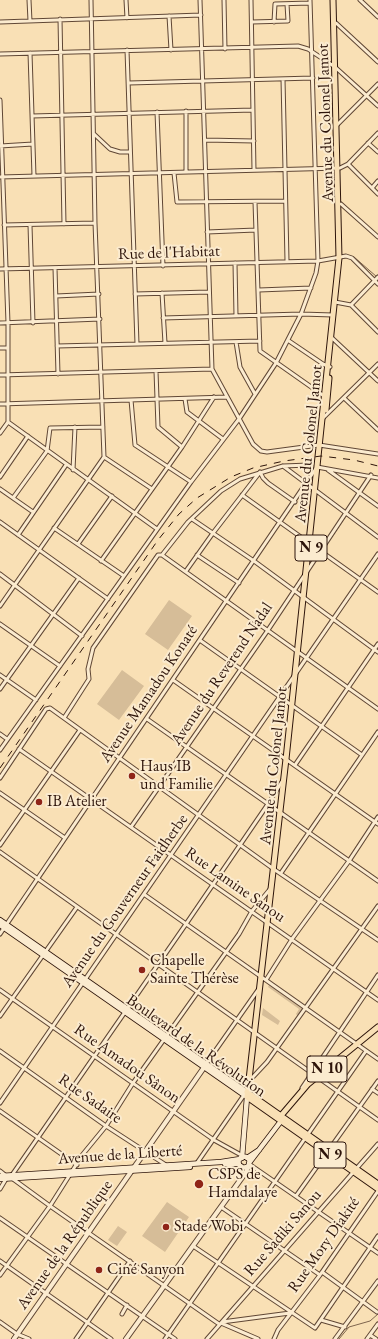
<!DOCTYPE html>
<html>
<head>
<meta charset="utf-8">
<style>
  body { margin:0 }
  canvas { display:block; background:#f9e0b5 }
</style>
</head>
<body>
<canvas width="378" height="1339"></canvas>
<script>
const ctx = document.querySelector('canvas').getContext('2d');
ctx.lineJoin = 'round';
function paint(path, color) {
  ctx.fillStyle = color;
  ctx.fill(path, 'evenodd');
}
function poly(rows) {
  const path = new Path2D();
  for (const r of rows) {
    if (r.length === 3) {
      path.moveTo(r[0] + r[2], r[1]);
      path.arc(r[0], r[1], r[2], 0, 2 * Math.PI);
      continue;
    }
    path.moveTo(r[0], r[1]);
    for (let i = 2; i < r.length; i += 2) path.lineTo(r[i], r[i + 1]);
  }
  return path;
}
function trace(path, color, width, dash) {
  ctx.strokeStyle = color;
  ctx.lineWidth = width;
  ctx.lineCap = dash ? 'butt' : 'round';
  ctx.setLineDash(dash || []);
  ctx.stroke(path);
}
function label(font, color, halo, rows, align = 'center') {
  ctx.font = font + ' "EB Garamond",serif';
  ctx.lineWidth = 4;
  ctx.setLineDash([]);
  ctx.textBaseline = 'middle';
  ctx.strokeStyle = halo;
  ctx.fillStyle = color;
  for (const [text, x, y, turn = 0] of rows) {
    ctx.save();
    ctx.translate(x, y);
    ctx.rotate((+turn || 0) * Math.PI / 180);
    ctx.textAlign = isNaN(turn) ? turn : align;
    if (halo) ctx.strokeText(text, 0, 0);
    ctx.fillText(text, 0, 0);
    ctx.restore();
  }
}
paint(poly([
  [169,600,192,616,168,650,145,634],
  [122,670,144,686,119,720,97,704],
  [270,983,305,1008,298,1016,296,1014,299,1009,268,987],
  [263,1008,280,1021,278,1025,262,1015],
  [167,1202,189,1217,165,1252,142,1236],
  [118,1226,127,1232,117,1246,108,1240]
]), '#d6bd98');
trace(poly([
  [354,257,377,277],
  [339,1339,349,1327,370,1321,378,1314]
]), '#7e654e', 1);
const minor = poly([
  [29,0,30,21],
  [126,0,127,18],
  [200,0,212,369,253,444,261,451,267,452,319,445,378,454],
  [224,0,225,49],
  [251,0,254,170],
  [360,0,378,17],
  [169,16,171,50],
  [60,19,64,224],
  [0,22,201,15],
  [252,22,288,21,287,4],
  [274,22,275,4,310,3],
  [336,23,378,62],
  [127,50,137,344],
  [30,53,34,176],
  [0,54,298,46,308,49,335,67,378,106],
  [283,79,287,261],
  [129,83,313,78],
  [0,100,8,323,8,422,0,433],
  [186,111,186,172],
  [157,112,163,266],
  [32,116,253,110],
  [337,125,378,84],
  [94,134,110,149,120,152,130,152],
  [205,140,254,141],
  [368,143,378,152],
  [0,146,33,144],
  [348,164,378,194],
  [174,173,177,202,285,201],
  [0,177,340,168,348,164,378,133],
  [372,188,378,181],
  [255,202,260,351,324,396],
  [341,204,378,237],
  [4,225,95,223],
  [30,225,33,323],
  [207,232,256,230],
  [235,263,236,316],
  [55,268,58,374],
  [0,269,318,261,346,256,352,258,378,284],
  [259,290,311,288],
  [162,293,165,343],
  [135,294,209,292],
  [56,296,99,294],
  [335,302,351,305,378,332],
  [351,305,378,277],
  [163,318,301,314,333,315],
  [0,323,100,319],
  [331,337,378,381],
  [289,341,323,364,330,367],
  [236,342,240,367,255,394],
  [57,346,260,341],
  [0,348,8,348],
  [156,371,158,427,182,447],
  [0,375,212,369],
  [344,398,378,430],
  [185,399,187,412,223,439],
  [131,400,135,445,191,482],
  [0,404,227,397],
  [322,419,378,364],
  [8,422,157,529],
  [104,457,152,489],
  [309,465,283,466,240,479,221,491,188,522,162,555,378,709],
  [283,466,378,537],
  [73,470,75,427],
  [328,470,378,506],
  [0,477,28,436],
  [0,489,33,512],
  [242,495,378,592],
  [13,498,47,451,50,428,103,427],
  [192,519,254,561,378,652],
  [0,522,108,599],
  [54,528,124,576],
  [18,535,66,465],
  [78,544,112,496],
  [197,555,239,583],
  [101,561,182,447,214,397],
  [186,571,213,533,260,472,263,478,268,483,295,502],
  [0,574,82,636],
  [0,606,104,457,95,223,91,0],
  [0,624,60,666],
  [201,641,362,755],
  [0,675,36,700],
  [173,680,378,824],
  [0,689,79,578],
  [64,718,89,679,88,669,93,648,158,555,162,555],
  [147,719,378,881],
  [0,734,7,739],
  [19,749,378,1000],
  [0,750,191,482,239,419,276,363,301,314,316,273,318,261,310,0],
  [295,765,378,644],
  [0,778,46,709,50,708,275,870,378,940],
  [0,793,65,838],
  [131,827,268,630,371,475],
  [0,845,80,730],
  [0,852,378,1120],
  [281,873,378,732],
  [145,895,378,1059],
  [0,934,317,467,378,478],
  [266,980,292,939,349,861,378,817],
  [0,990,214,1140,241,1155],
  [0,1016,77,907],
  [0,1051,106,1126,166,1165],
  [206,1064,258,990],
  [249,1079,252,1078,267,1062,378,906],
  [302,1088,378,975],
  [372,1089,378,1093],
  [0,1103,378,554],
  [0,1111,77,1165],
  [197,1163,244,1095],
  [249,1164,378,1253],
  [0,1171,5,1175,6,1179,0,1189],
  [296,1196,378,1081],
  [221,1207,320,1275],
  [0,1218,175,1339],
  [193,1246,315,1328,378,1236],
  [0,1261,111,1339],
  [322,1272,377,1312],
  [0,1275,50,1206,83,1154,106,1126,133,1083,239,934,252,911,271,888],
  [122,1314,127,1305],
  [321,1320,345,1327],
  [0,1322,17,1334,29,1339],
  [222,1322,290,1313],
  [221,1323,258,1339],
  [219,1324,50,1206,13,1179,12,1175,186,924,268,804,283,780],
  [370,1335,376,1339],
  [76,1339,130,1261],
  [165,1339,366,1051],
  [207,1339,378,1144],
  [274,1339,278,1330,320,1275,378,1191],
  [335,1339,378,1281],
  [367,1339,378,1324]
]);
const tertiary = poly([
  [240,1180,241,1166],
  [14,1339,205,1066],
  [126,1339,246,1172,249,1165]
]);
const secondary = poly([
  [0,920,247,1092],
  [0,925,247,1097,242,1158],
  [244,1162,5.5],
  [247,1158,259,1150],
  [249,1163,281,1121],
  [225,1164,239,1164],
  [0,1176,221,1162,240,1159],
  [0,1179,190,1167]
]);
const primary = poly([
  [333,0,339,258,286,759,247,1097,378,1189],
  [326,410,329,378],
  [247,1092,378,1184],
  [279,1118,308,1084,378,1027]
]);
trace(minor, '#604735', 5);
trace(tertiary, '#604735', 6);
trace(secondary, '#2d140a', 6);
trace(primary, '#2d140a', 7);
trace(minor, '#fbebcf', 3);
trace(tertiary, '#fbebcf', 4);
trace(secondary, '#fbebcf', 4.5);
trace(primary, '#f9e0b5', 5);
trace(poly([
  [0,768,158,540,179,514,197,498,231,477,253,468,284,461,321,456,354,460,378,466]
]), '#2d140a', 1, [7, 7]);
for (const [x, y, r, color] of [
  [132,776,4,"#8f2418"],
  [39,802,4,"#8f2418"],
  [142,970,4,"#8f2418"],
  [199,1184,5,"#8f2418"],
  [166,1227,4,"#8f2418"],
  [99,1270,4,"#8f2418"]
]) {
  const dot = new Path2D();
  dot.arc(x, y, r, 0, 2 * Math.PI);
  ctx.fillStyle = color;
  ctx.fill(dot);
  trace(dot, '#fbebcf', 1.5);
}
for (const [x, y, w] of [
  [311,548,32],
  [327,1069,40],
  [330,1155,32]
]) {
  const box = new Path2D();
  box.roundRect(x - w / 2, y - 13, w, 26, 3);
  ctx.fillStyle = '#fbebcf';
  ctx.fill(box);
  trace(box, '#2d140a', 1);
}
label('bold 15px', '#2d140a', null, [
  ["N 9",311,548],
  ["N 10",327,1069],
  ["N 9",330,1155]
]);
label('16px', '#2d140a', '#fbebcf', [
  ["Avenue du Colonel Jamot",326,123,-92],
  ["Rue de l'Habitat",169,253,-2],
  ["Avenue du Colonel Jamot",309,444,-84],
  ["Avenue du Reverend Nadal",222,674,-56],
  ["Avenue Mamadou Konaté",149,694,-56],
  ["Avenue du Colonel Jamot",274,766,-84],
  ["Rue Lamine Sanou",235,885,35],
  ["Avenue du Gouverneur Faidherbe",125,901,-55],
  ["Boulevard de la Révolution",196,1046,35],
  ["Rue Amadou Sânon",127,1064,35],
  ["Rue Sadaire",90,1099,35],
  ["Avenue de la Liberté",120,1155,-4],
  ["Rue Sadiki Sanou",283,1233,-49],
  ["Avenue de la République",65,1245,-55],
  ["Rue Mory Diakité",324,1245,-55]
]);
label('16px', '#2d140a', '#fbebcf', [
  ["Haus IB",140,767],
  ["und Familie",140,785],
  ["IB Atelier",47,802],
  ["Chapelle",150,961],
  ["Sainte Thérèse",150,979],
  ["CSPS de",208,1175],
  ["Hamdalaye",208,1193],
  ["Stade Wobi",174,1227],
  ["Ciné Sanyon",107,1270]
], 'left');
</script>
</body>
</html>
